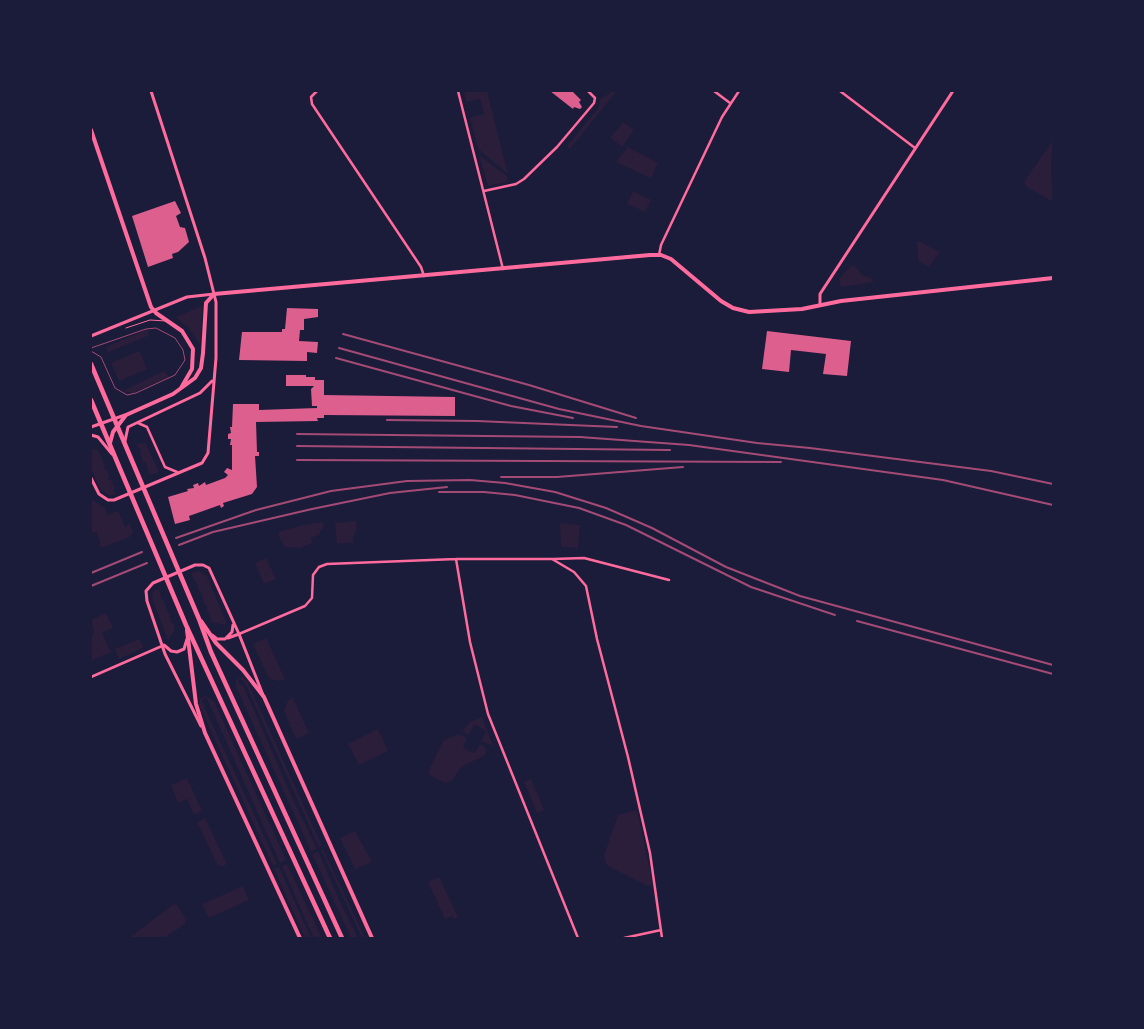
<!DOCTYPE html>
<html>
<head>
<meta charset="utf-8">
<style>
  body { margin:0 }
  #map { position:relative; width:1144px; height:1029px; overflow:hidden; background:#1b1b3a; font-family:"Fira Sans",sans-serif }
  canvas { display:block }
  .frame { position:absolute; inset:0; border:92px solid #1b1b3a; pointer-events:none }
</style>
</head>
<body>
<div id="map">
<canvas width="1144" height="1029"></canvas>
<div class="frame"></div>
</div>
<script>
const ctx = document.querySelector('canvas').getContext('2d');
ctx.lineJoin = 'round';
function paint(path, color) {
  ctx.fillStyle = color;
  ctx.fill(path, 'evenodd');
}
function poly(rows) {
  const path = new Path2D();
  for (const r of rows) {
    path.moveTo(r[0], r[1]);
    for (let i = 2; i < r.length; i += 2) path.lineTo(r[i], r[i + 1]);
  }
  return path;
}
function trace(path, color, width, dash) {
  ctx.strokeStyle = color;
  ctx.lineWidth = width;
  ctx.lineCap = dash ? 'butt' : 'round';
  ctx.setLineDash(dash || []);
  ctx.stroke(path);
}
paint(poly([
  [464,91,487,91,508,174,478,149,470,117,484,114,480,99,466,102],
  [613,91,615,93,570,149,567,146,599,107,600,99],
  [623,122,634,130,622,147,610,138],
  [1053,140,1051,167,1053,202,1027,187,1024,182],
  [628,147,658,163,651,178,616,162],
  [479,155,507,176,508,182,488,186],
  [633,191,651,200,645,212,627,204],
  [917,242,921,242,939,252,929,267,918,260],
  [852,265,856,267,862,275,871,278,874,282,841,287,839,279],
  [202,306,201,335,200,345,189,328,176,317],
  [148,329,148,336,108,352,106,347],
  [139,351,147,369,119,381,111,363],
  [164,371,169,377,133,393,123,391],
  [145,442,159,472,149,476,151,474,148,473,146,462,143,462,140,454,141,451,136,445],
  [96,449,99,451,105,466,103,468,106,469,110,477,108,479,111,480,115,488,113,490,117,494,110,496,100,489,91,468,91,450],
  [91,499,105,508,108,515,118,511,125,527,130,524,133,532,130,537,101,548,97,532,91,533],
  [356,521,357,530,353,537,353,542,337,544,335,523],
  [322,522,324,526,319,534,311,538,312,543,300,548,285,547,278,535,279,532,303,525],
  [560,523,580,525,578,548,561,547],
  [266,558,276,579,264,584,255,563],
  [199,571,207,576,226,622,225,625,212,622,206,608,208,606,205,605,202,597,203,595,201,594,197,586,199,584,196,583,191,573],
  [158,588,162,598,160,600,163,600,167,609,165,611,168,611,171,620,170,622,173,623,175,629,168,640,152,599,153,592],
  [106,613,113,628,102,633,111,652,91,661,91,635,94,634,91,620],
  [266,638,285,679,280,681,269,679,253,644],
  [139,639,143,648,119,659,115,649],
  [242,677,248,683,322,846,319,847,244,681,240,679,238,684,243,685,290,793,317,849,311,851,236,687,236,680],
  [205,696,214,701,286,860,280,863,217,721,207,699,204,698,202,702,277,864,273,866,199,705,200,699],
  [293,698,309,733,296,739,284,711,288,700],
  [482,717,493,746,481,741,486,731,478,726,474,725,469,735,462,731,470,722],
  [378,729,388,751,359,765,348,744],
  [458,734,467,738,463,747,467,750,475,753,480,744,486,748,487,751,484,756,461,767,452,781,445,783,430,775,428,772,443,741],
  [187,778,202,811,194,815,187,799,178,803,171,785],
  [531,779,544,810,537,813,524,782],
  [637,810,653,885,648,886,608,866,605,862,604,855,618,815],
  [205,818,227,864,222,867,217,864,197,822],
  [355,831,372,862,355,869,340,838],
  [323,849,365,938,362,938,321,850],
  [318,851,340,902,358,938,351,938,312,854],
  [287,864,322,938,314,938,303,914,282,866],
  [279,867,311,938,305,938,274,869],
  [439,877,458,917,454,919,452,916,445,919,428,882],
  [243,886,249,900,209,918,202,904],
  [174,904,178,906,186,920,185,924,164,938,129,938]
]), '#2a1e3b');
paint(poly([
  [550,91,572,91,581,100,579,102,582,107,580,109,574,107,573,109],
  [175,201,181,213,176,216,180,227,185,228,189,242,178,252,172,254,173,258,148,267,132,216],
  [287,308,318,309,318,317,304,319,304,330,300,330,299,341,318,342,317,353,307,352,307,361,239,360,242,332,282,332,282,329,285,329],
  [767,331,851,341,847,376,823,374,826,354,791,350,789,372,762,369],
  [286,375,306,375,306,377,315,377,315,380,324,380,324,395,455,397,455,416,324,415,324,418,317,418,318,421,256,422,257,452,259,452,259,456,255,456,257,487,252,494,223,503,224,506,221,508,220,505,189,516,190,520,175,524,168,497,188,491,187,489,194,488,193,485,198,483,199,486,205,482,206,485,225,478,228,475,224,472,227,468,232,470,232,445,230,445,231,439,228,439,228,434,231,433,230,427,232,427,233,404,259,404,259,410,317,408,317,406,312,406,311,389,314,386,286,386]
]), '#dd5f8e');
trace(poly([
  [126,328,150,320,166,321]
]), '#ff6b9d', 1);
trace(poly([
  [317,91,311,97,312,104,421,267,424,276],
  [458,91,503,269],
  [714,91,730,103],
  [840,91,915,148],
  [484,191,516,184,524,179,557,147,594,103,595,98,588,91],
  [659,255,661,245,722,117,739,91],
  [138,423,147,427,165,467,177,472],
  [456,559,470,642,488,714,578,938],
  [553,559,584,558,669,580],
  [239,634,305,606,312,598,313,575,319,567,327,564,456,559,552,559,574,572,586,586,597,639,628,757,650,853,662,938],
  [91,677,162,646],
  [624,938,661,930]
]), '#ff6b9d', 2.5);
trace(poly([
  [820,305,820,294,953,91],
  [91,336,187,297,214,294],
  [91,427,125,415],
  [91,435,98,437,112,454],
  [125,441,128,427,200,393,212,381],
  [91,478,99,494,108,500,114,500,202,463,208,453,216,358,216,302,205,258,151,91],
  [212,635,217,639,225,639,232,632,233,625],
  [228,638,239,634],
  [164,645,171,651,177,652,184,649,187,639],
  [201,726,165,654,147,601,146,591,153,583,195,565,203,565,209,568,239,634,263,695]
]), '#ff6b9d', 3);
trace(poly([
  [91,130,151,307,156,313,182,331,193,349,192,369,181,388],
  [110,443,113,432,126,415,173,394,195,378,201,368,203,353,206,303,214,294,650,255,661,255,671,259,721,301,733,308,749,312,802,309,841,301,1053,278],
  [201,621,216,643,243,670,264,697,372,938],
  [187,630,196,704,205,733,300,938]
]), '#ff6b9d', 4);
trace(poly([
  [91,364,199,619,211,652,342,938],
  [91,400,186,625,330,938]
]), '#ff6b9d', 4.5);
trace(poly([
  [91,348,146,329,156,328,175,338,183,350,185,360,175,375,136,393,127,395,115,388,101,357,91,351]
]), '#a44b75', 1);
trace(poly([
  [343,334,529,385,636,418],
  [339,348,559,409,641,426,757,443,810,448,991,471,1053,484],
  [336,358,511,406,573,418],
  [387,420,477,421,617,427],
  [297,434,580,437,689,445,943,480,1053,505],
  [297,446,670,450],
  [297,460,781,462],
  [501,477,557,477,683,467],
  [439,492,484,492,515,495,579,508,626,525,751,587,835,615],
  [176,538,256,510,331,491,407,481,470,480,505,483,555,492,606,508,652,528,726,567,800,596,1053,665],
  [179,545,213,532,312,509,390,493,447,487],
  [91,573,142,552],
  [91,586,147,563],
  [857,621,1053,674]
]), '#a44b75', 2);
</script>
</body>
</html>
